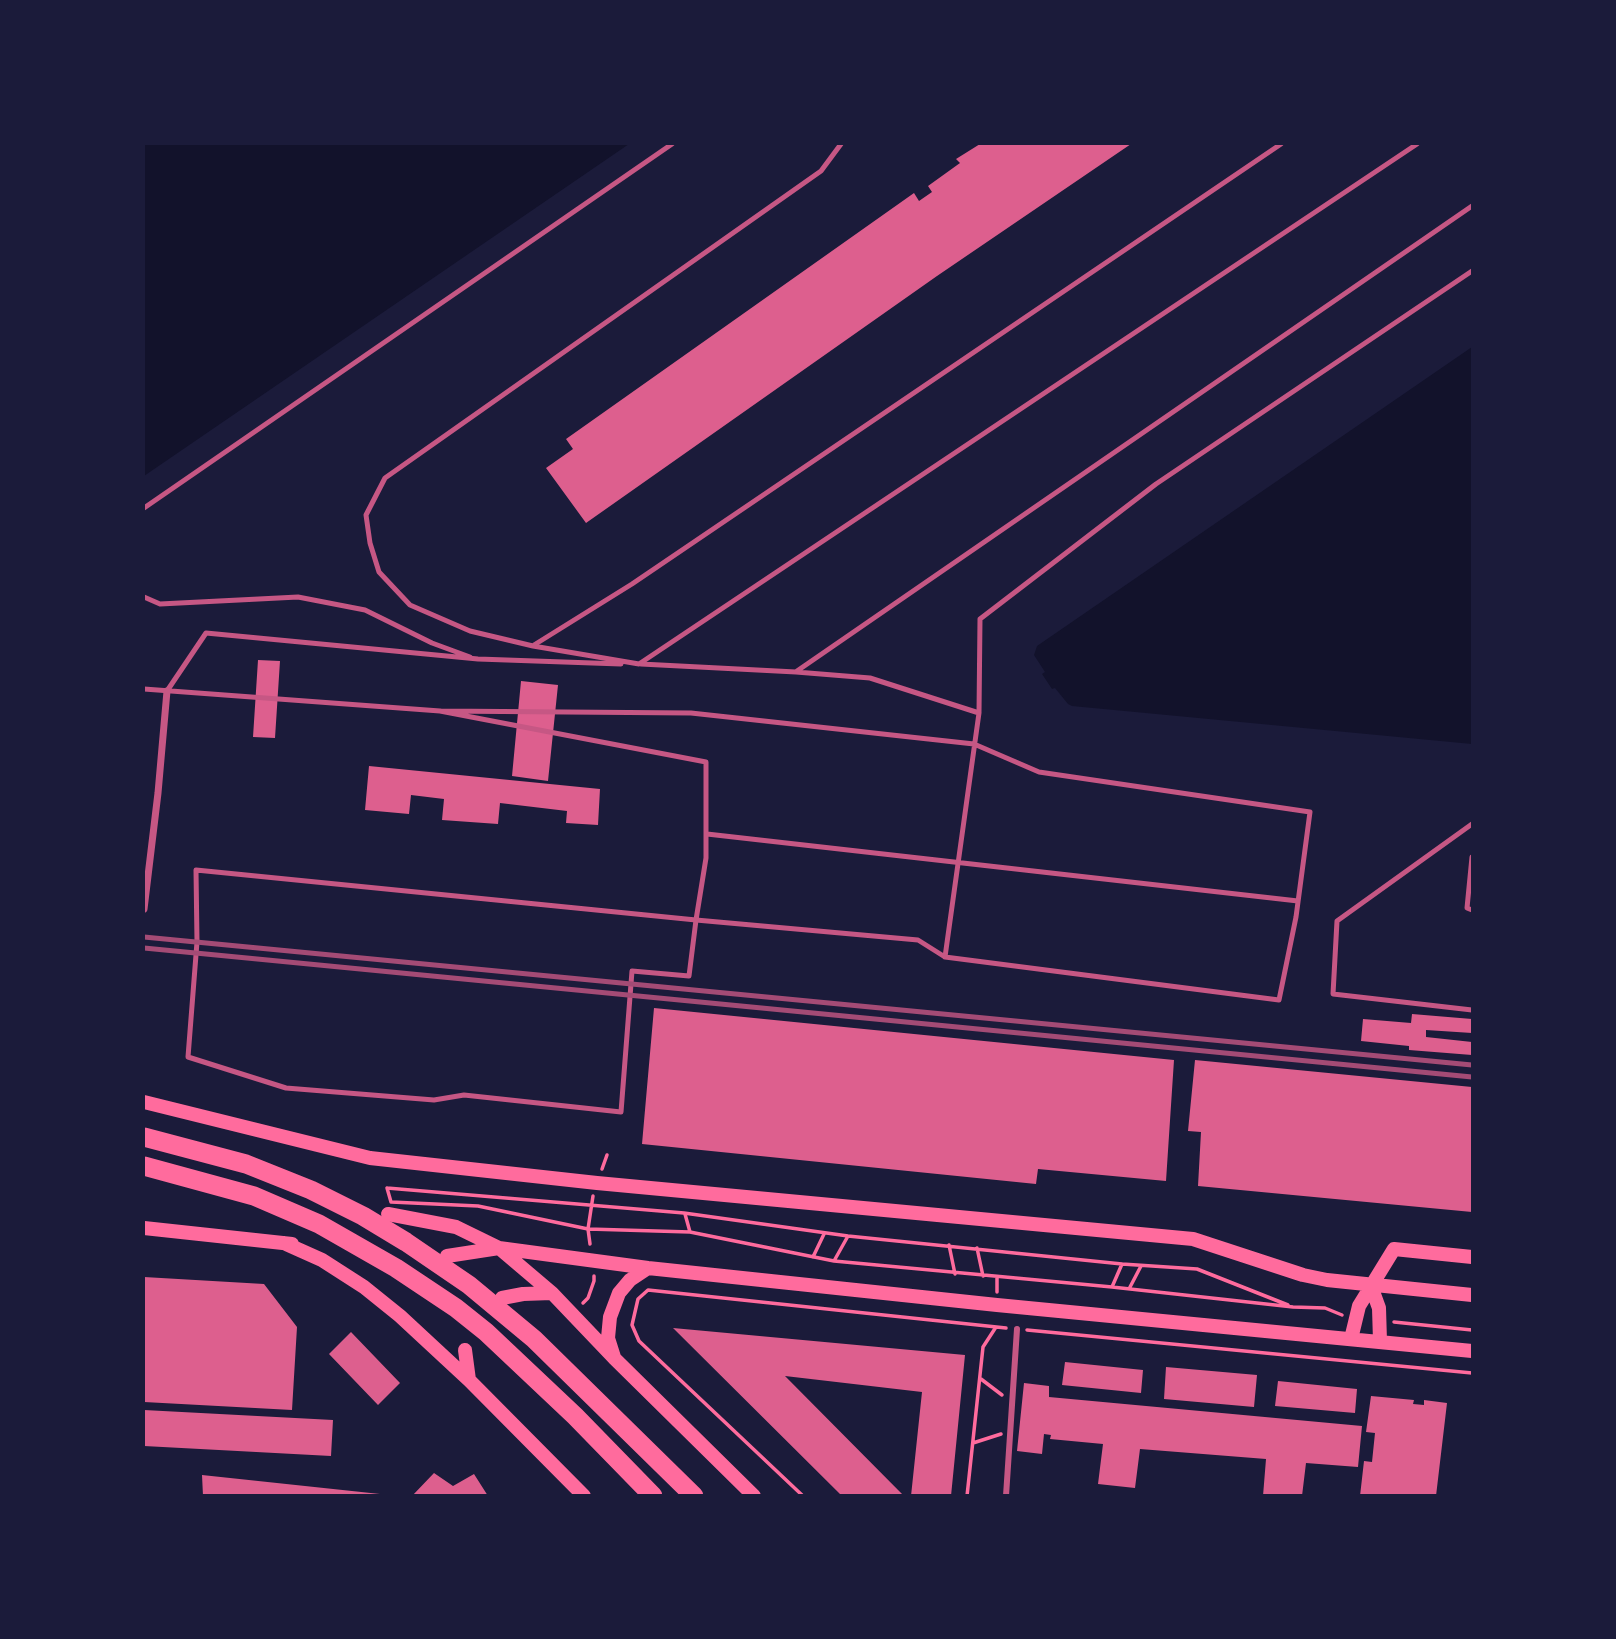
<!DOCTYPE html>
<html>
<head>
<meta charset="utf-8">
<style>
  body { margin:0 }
  #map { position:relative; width:1616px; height:1639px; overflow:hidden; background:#1b1b3a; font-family:Signika,sans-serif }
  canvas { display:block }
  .frame { position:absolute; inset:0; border:145px solid #1b1b3a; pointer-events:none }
</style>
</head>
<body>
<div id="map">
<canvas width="1616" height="1639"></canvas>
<div class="frame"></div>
</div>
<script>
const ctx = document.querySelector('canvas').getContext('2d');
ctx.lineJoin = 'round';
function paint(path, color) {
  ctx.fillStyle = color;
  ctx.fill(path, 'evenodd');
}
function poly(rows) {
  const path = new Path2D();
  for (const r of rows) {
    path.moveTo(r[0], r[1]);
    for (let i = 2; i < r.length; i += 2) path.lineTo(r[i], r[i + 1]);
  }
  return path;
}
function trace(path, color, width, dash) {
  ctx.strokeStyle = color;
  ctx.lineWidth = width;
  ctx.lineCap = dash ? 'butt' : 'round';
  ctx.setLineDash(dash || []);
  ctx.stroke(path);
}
paint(poly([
  [144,144,629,144,144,476],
  [1472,347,1472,744,1072,706,1068,704,1055,688,1052,689,1042,674,1045,672,1034,655,1037,646]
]), '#12122b');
paint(poly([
  [980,144,1131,144,937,276,586,523,546,468,573,449,566,439,914,193,919,201,932,192,928,186,960,163,956,159],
  [258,660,280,661,275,738,253,737],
  [521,681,558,685,548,781,512,776],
  [369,766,600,789,598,825,566,823,567,811,500,803,498,824,442,820,444,799,411,795,409,814,365,810],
  [654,1008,1174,1060,1166,1181,1038,1169,1036,1184,642,1144],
  [1412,1014,1472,1019,1472,1033,1426,1030,1426,1037,1472,1042,1472,1055,1409,1050,1409,1046,1361,1041,1363,1019,1411,1023],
  [1195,1060,1472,1087,1472,1212,1198,1186,1201,1132,1188,1131],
  [144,1277,264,1284,297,1327,292,1410,144,1402],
  [673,1328,965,1355,951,1496,911,1496,922,1392,785,1376,904,1496,842,1496],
  [351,1332,400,1383,378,1405,329,1354],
  [1065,1362,1143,1370,1141,1393,1062,1385],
  [1166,1367,1257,1375,1254,1407,1164,1399],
  [1278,1381,1357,1389,1355,1413,1275,1406],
  [1024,1383,1049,1386,1049,1397,1362,1426,1358,1467,1306,1463,1302,1496,1263,1496,1266,1459,1140,1449,1135,1488,1098,1484,1103,1444,1050,1439,1051,1435,1044,1434,1042,1454,1017,1451],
  [1371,1396,1414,1400,1413,1404,1424,1405,1424,1400,1447,1403,1436,1496,1360,1496,1364,1461,1372,1462,1375,1433,1366,1432],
  [144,1410,333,1420,331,1456,144,1446],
  [434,1473,453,1486,474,1474,488,1496,412,1496],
  [202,1475,380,1494,380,1496,203,1496]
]), '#dd5f8e');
trace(poly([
  [602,1169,607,1155],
  [387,1188,684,1213,848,1236,1122,1264,1112,1287,834,1261,690,1232,588,1229,478,1206,391,1202,387,1188],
  [685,1214,690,1232],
  [590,1244,588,1229,593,1196],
  [949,1245,955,1274],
  [977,1248,983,1276],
  [813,1257,824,1234],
  [834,1261,848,1236],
  [1122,1264,1197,1269,1288,1305],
  [1112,1287,1293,1307,1325,1308,1342,1315],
  [1129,1289,1141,1266],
  [997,1292,997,1277],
  [583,1303,588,1298,594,1281,594,1276],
  [1394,1322,1472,1330],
  [1027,1330,1472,1373],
  [981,1379,1002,1395],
  [973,1443,1001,1434],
  [803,1496,639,1341,632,1325,638,1299,648,1290,1006,1328],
  [967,1496,983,1347,996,1327]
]), '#ff6b9d', 3.5);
trace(poly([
  [841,144,821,171,385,478,366,515,370,543,379,572,410,605,470,631,533,646,639,664,1417,144],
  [144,508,672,144],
  [144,597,160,604,298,597,365,610,432,643,470,657],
  [534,645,632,584,1281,144],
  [641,664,796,672,870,678,979,713],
  [797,671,1472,206],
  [144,689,440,711,691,713,974,744,1039,772,1310,812,1296,917,1279,1000,945,957,918,940,696,920,196,870,197,942,188,1057,286,1088,434,1100,464,1095,621,1112,632,971,689,976,696,920,706,858,706,762,440,711],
  [167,691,206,633,478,659,621,664],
  [1472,824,1337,921,1333,994,1472,1010],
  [707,834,1298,901],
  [1472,857,1467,908,1472,910],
  [945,957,979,713,980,619,1156,484,1472,271]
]), '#c65784', 5);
trace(poly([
  [1006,1496,1017,1329]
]), '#c65784', 6);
trace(poly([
  [144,909,158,793,167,691]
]), '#c65784', 7);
trace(poly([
  [144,1102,370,1158,597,1183,1193,1239,1303,1275,1327,1280,1472,1295],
  [388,1214,456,1227,499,1248,552,1293,614,1358,754,1496],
  [144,1228,292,1244],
  [284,1243,322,1260,364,1287,400,1316,469,1380,584,1496],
  [447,1256,499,1248,648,1268,997,1305,1472,1351],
  [1371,1286,1379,1308,1380,1341],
  [502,1298,523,1294,552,1293],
  [1351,1339,1359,1306,1394,1249,1472,1257],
  [465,1350,469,1380],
  [614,1357,608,1338,610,1317,619,1293,630,1280,648,1268]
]), '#ff6b9d', 14);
trace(poly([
  [144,1137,246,1164,311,1190,363,1216,406,1242,469,1285,534,1339,694,1496],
  [144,1166,254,1196,319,1224,396,1268,456,1308,486,1332,575,1416,653,1496]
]), '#ff6b9d', 19);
trace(poly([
  [144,937,1472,1065],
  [144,948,1472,1077]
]), '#a44b75', 5);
</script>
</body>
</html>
